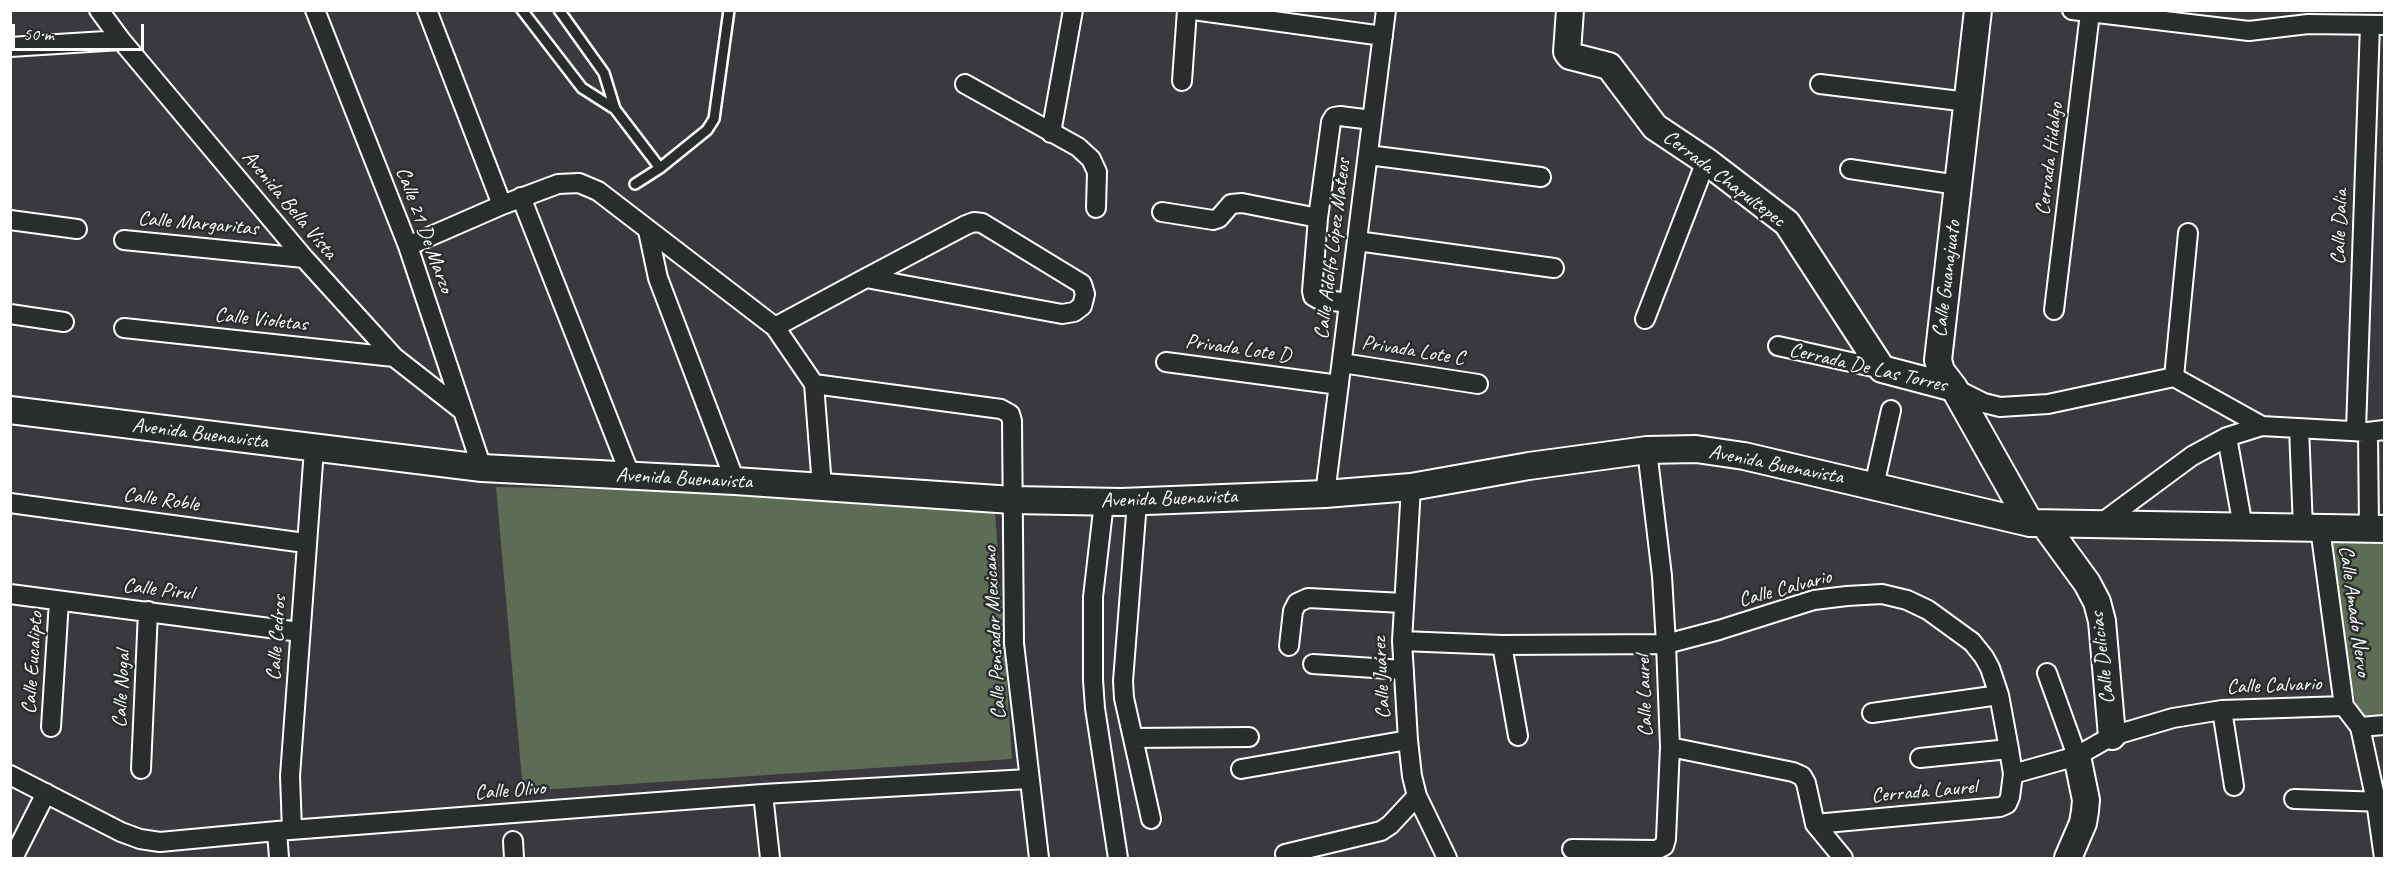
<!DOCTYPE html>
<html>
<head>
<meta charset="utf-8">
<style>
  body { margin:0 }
  #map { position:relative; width:2395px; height:869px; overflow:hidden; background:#3b393d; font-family:Caveat,sans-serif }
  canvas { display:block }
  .frame { position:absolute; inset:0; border:12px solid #fff; pointer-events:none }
  .scale { position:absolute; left:12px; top:24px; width:132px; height:27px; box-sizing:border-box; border:3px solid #fff; border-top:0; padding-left:8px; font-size:18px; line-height:21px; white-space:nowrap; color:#fff; -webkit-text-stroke:4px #2a2d2e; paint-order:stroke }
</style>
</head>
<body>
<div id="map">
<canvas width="2395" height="869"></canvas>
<div class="frame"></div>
<div class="scale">50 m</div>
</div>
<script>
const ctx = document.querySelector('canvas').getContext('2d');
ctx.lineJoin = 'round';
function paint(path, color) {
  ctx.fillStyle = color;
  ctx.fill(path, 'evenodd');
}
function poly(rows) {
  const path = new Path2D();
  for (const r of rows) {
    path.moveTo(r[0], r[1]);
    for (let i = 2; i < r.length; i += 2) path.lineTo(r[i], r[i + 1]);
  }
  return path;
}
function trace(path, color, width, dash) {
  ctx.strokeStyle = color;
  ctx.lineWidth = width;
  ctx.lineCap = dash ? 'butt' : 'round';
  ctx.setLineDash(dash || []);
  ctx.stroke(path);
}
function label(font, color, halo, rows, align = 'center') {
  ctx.font = font + ' Caveat,sans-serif';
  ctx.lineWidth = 5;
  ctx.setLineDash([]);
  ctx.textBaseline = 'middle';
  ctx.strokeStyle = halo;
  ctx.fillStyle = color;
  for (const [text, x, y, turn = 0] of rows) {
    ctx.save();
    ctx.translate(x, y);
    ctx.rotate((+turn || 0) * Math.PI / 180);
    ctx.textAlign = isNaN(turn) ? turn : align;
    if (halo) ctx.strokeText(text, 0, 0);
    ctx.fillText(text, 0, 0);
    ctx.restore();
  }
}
paint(poly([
  [496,487,705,491,995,511,1012,759,523,791],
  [2321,529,2384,531,2384,720,2360,724]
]), '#5d6d55');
const lane = poly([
  [522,10,582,88,615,109,660,168],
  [559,10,604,73,615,109],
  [635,184,660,168,707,130,714,119,729,10]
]);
const street = poly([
  [99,10,121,40,304,258,394,357,463,411],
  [315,10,408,246,482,468],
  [427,10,502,205],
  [1193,10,1383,36],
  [2072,10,2249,31,2308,24,2384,25],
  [10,47,121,40],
  [1182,81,1187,10],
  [965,84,1078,147,1091,159,1097,172,1096,208],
  [1820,84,1968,102],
  [1051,133,1073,10],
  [1368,155,1541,177],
  [1850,169,1958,185],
  [521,197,631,477],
  [1162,212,1213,220,1219,218,1231,204,1242,203,1318,218],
  [10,220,77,229],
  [648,231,658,278,735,481],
  [124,240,304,258],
  [1357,241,1554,268],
  [408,246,502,205,558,184,579,183,598,191,775,327,814,384,822,487],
  [1349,303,1318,299,1313,296,1312,291,1318,218,1331,122,1334,117,1340,116,1372,120],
  [2054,310,2090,13],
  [10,314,64,322],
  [1645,319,1706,161],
  [775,327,866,278,1062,314,1074,312,1082,306,1085,294,1082,284,982,223,974,222,966,225,866,278],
  [124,328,394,357],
  [1778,346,1882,369],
  [1166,362,1339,385],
  [1342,363,1478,384],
  [2174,377,2188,233],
  [814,384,1001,409,1010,414,1012,421,1014,643,1039,858],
  [1954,388,1984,403,2000,407,2048,404,2174,377,2262,426],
  [2299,428,2303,528],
  [2356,430,2370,25],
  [2368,432,2369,529],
  [2227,437,2243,527],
  [1874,486,1891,410],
  [1411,487,1402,641,1408,740,1412,776,1417,796,1447,858],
  [1325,494,1386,10],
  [1104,502,1093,597,1093,680,1095,708,1118,858],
  [1137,502,1123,681,1124,698,1151,819],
  [10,503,305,543],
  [2100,524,2192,456,2227,437,2262,426,2368,432,2384,430],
  [2320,528,2344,706,2360,727,2376,801,2384,858],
  [10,594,300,632],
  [1402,641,1502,645,1666,644,1719,630,1814,600,1847,596,1882,594,1907,600,1928,610,1972,642,1984,657,1990,668,1999,695,2009,749,2013,774,2010,797,2007,804,2000,807,1815,824],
  [1502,645,1518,736],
  [1289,646,1293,611,1297,603,1308,598,1403,603],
  [1313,664,1404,670],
  [2047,673,2077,756],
  [2222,710,2234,786],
  [1872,713,1999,695],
  [51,727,59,601],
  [2360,727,2384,725],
  [1133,738,1249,737],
  [1670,747,1793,772,1802,776,1806,783,1815,824,1843,858],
  [1920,758,2009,749],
  [141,769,148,611],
  [1241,769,1408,740],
  [2013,774,2077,756,2112,736,2173,718,2222,710,2344,706],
  [10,775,121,832,140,839,160,842,277,831,763,794,1028,779],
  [763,794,770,858],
  [2294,799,2384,802],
  [292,830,290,776,314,449],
  [277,831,279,858],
  [513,841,514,858],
  [1572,849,1656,850,1664,846,1666,839,1670,747,1666,644,1662,576,1647,450],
  [1285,854,1381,831,1390,825,1417,796],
  [13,858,46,793]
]);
const secondary = poly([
  [1570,10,1567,52,1570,56,1609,66,1655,127,1706,161,1787,223,1882,369,1954,388],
  [1978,10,1938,360,1941,371,1954,388,2030,523],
  [10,410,482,468,735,481,1012,500,1121,502,1325,494,1411,487,1529,466,1647,450,1696,449,1744,456,2030,523,2384,529],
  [2044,524,2087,583,2097,602,2102,621,2112,736],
  [2068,858,2083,823,2085,811,2086,800,2077,756]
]);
trace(lane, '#fff', 14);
trace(street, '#fff', 22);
trace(secondary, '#fff', 30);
trace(lane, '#2a2d2e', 9);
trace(street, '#2a2d2e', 18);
trace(secondary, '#2a2d2e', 26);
label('21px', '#fff', '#2a2d2e', [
  ["Cerrada Hidalgo",2050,159,-83],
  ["Cerrada Chapultepec",1724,179,37],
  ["Avenida Bella Vista",289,205,50],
  ["Calle Margaritas",198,224,5],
  ["Calle Dalia",2340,227,-88],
  ["Calle 21 De Marzo",424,230,70],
  ["Calle Adolfo López Mateos",1333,249,-83],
  ["Calle Guanajuato",1947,279,-83],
  ["Calle Violetas",261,320,6],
  ["Privada Lote D",1238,349,8],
  ["Privada Lote C",1413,351,9],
  ["Cerrada De Las Torres",1868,368,13],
  ["Avenida Buenavista",200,434,7],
  ["Avenida Buenavista",1776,465,11],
  ["Avenida Buenavista",684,479,3],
  ["Avenida Buenavista",1169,499,-2],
  ["Calle Roble",161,500,8],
  ["Calle Calvario",1785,589,-15],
  ["Calle Pirul",158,590,7],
  ["Calle Amado Nervo",2354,611,82],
  ["Calle Pensador Mexicano",995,633,-93],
  ["Calle Cedros",277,638,-86],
  ["Calle Delicias",2103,658,-97],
  ["Calle Eucalipto",33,663,-86],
  ["Calle Juárez",1382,678,-93],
  ["Calle Calvario",2274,686,-2],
  ["Calle Nogal",122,689,-87],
  ["Calle Laurel",1645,696,-92],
  ["Calle Olivo",510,791,-4],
  ["Cerrada Laurel",1924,792,-5]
]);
</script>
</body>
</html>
